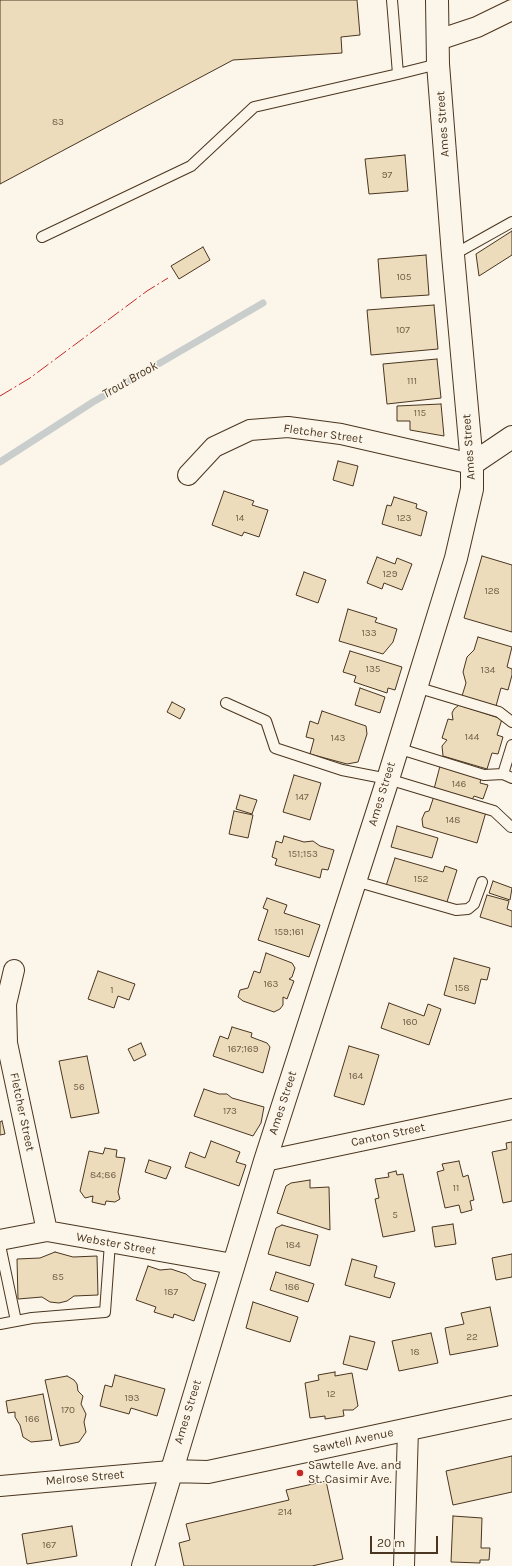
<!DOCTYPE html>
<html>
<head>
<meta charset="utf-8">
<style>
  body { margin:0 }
  #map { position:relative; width:512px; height:1566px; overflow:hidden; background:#fbf6e9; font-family:Karla,sans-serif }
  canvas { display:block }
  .scale { position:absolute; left:370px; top:1536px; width:68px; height:18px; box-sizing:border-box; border:2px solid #4a3520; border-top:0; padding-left:5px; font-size:12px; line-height:14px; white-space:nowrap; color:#4a3520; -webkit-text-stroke:3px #fbf6e9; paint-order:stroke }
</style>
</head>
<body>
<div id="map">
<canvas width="512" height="1566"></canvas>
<div class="scale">20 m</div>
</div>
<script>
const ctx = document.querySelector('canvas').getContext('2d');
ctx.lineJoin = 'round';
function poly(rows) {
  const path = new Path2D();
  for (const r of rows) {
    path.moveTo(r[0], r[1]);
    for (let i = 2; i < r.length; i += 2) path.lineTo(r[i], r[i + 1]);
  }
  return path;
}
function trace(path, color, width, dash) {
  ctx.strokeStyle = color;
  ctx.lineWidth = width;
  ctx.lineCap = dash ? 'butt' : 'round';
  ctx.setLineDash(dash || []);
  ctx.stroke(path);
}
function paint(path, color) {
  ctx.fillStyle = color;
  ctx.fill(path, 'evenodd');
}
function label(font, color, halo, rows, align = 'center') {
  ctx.font = font + ' Karla,sans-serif';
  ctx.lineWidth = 3;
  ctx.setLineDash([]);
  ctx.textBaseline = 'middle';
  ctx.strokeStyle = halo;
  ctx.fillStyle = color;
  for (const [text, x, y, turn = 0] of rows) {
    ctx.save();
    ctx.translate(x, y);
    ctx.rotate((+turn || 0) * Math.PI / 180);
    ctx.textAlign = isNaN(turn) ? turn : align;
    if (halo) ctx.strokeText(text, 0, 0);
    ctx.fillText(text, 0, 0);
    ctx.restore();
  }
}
trace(poly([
  [0,462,93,402,263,303]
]), '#c9cecd', 7);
const building = poly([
  [0,0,357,0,360,35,341,37,342,53,233,60,0,184,0,0],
  [405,155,408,191,369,194,365,159,405,155],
  [512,231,512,255,479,276,476,254,512,231],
  [203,247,210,260,179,279,171,266,203,247],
  [426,255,429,295,381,298,378,259,426,255],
  [434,305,438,349,371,355,367,310,434,305],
  [437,359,441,398,387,404,383,364,437,359],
  [441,404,444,436,410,430,410,421,397,421,397,406,441,404],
  [338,461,358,466,353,486,333,480,338,461],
  [224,491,254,501,252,505,268,510,259,537,244,532,242,536,212,525,224,491],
  [394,497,417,504,416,508,427,512,421,536,382,524,387,505,391,506,394,497],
  [482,556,512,565,512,632,464,618,482,556],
  [377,557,395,564,397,558,412,564,402,590,384,583,382,589,367,583,377,557],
  [304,572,326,580,318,603,296,595,304,572],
  [348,609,377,618,375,622,397,629,393,642,383,654,339,641,348,609],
  [478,637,512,647,507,667,512,669,512,675,508,690,501,688,496,706,462,696,466,683,463,672,467,657,474,650,478,637],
  [350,651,402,667,395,690,388,688,387,693,354,682,356,676,343,672,350,651],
  [360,688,385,697,380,713,355,705,360,688],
  [172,702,185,709,180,719,167,712,172,702],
  [459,705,502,719,497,735,503,737,498,754,492,753,487,769,443,756,442,746,447,740,442,738,448,719,453,720,452,713,454,709,459,705],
  [322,711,366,726,367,734,358,762,347,764,310,754,314,739,306,737,310,721,318,724,322,711],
  [440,766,481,779,480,783,488,785,483,799,474,796,472,800,434,789,440,766],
  [294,775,321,783,310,820,283,812,294,775],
  [240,795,257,800,252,814,236,809,240,795],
  [434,796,486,812,477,843,423,827,422,819,425,812,429,811,434,796],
  [234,811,253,815,248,838,229,834,234,811],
  [397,826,438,838,432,858,391,847,397,826],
  [284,836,304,842,313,841,320,846,334,850,328,870,322,869,320,878,275,865,277,859,272,857,276,841,282,843,284,836],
  [395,858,443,872,445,866,457,870,446,905,386,886,395,858],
  [493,881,512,888,510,900,489,893,493,881],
  [487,895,509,901,507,909,512,911,512,927,480,917,487,895],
  [267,898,287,905,284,913,320,925,309,957,258,940,268,910,263,908,267,898],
  [266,953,292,963,295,968,292,977,289,979,294,981,287,999,283,997,283,1005,280,1009,274,1012,243,1001,238,997,240,990,248,988,254,971,260,973,266,953],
  [454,958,490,968,487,980,481,979,475,1004,444,995,454,958],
  [98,971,135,984,129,1000,118,996,114,1008,88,999,98,971],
  [389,1003,424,1016,428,1004,441,1009,429,1045,381,1028,389,1003],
  [232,1027,252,1033,251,1037,267,1043,270,1047,263,1073,213,1056,220,1036,228,1039,232,1027],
  [141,1043,146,1055,134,1061,128,1049,141,1043],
  [349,1046,379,1055,364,1105,334,1096,349,1046],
  [87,1056,99,1113,71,1118,59,1061,87,1056],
  [204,1089,219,1094,227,1094,232,1098,264,1107,261,1123,253,1136,194,1116,204,1089],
  [2,1121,5,1134,0,1135,0,1122,2,1121],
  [211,1141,240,1152,236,1162,246,1165,239,1186,185,1167,190,1152,205,1158,211,1141],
  [512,1142,512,1201,503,1203,492,1152,507,1149,506,1143,512,1142],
  [105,1148,117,1150,116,1157,125,1158,118,1192,120,1199,115,1202,106,1201,105,1205,92,1202,93,1196,85,1198,80,1191,89,1151,103,1154,105,1148],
  [149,1160,171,1167,166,1179,145,1172,149,1160],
  [459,1161,463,1177,468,1175,474,1200,470,1201,472,1210,461,1213,459,1205,445,1208,437,1172,444,1170,442,1164,459,1161],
  [396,1171,397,1175,403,1174,415,1231,383,1237,375,1199,379,1198,375,1179,389,1177,388,1173,396,1171],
  [310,1180,310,1188,329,1187,330,1230,277,1213,286,1186,291,1183,310,1180],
  [453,1224,456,1244,435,1247,432,1227,453,1224],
  [282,1225,318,1235,310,1266,268,1254,276,1228,282,1225],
  [55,1252,73,1257,97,1256,98,1295,74,1296,67,1301,59,1303,50,1302,42,1297,18,1299,17,1259,40,1258,55,1252],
  [512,1254,512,1277,496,1280,492,1258,512,1254],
  [352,1259,377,1266,374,1277,395,1283,390,1298,345,1285,352,1259],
  [148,1266,160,1270,171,1269,186,1274,193,1280,206,1284,194,1321,174,1314,173,1318,154,1312,156,1307,136,1300,148,1266],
  [276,1272,314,1284,308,1302,270,1290,276,1272],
  [253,1302,298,1317,290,1342,246,1328,253,1302],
  [490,1307,498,1346,450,1355,445,1328,464,1324,461,1313,490,1307],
  [431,1333,438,1363,399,1371,392,1341,431,1333],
  [350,1336,375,1342,367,1370,343,1364,350,1336],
  [335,1372,335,1376,352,1373,358,1406,353,1410,343,1410,344,1416,325,1419,325,1416,310,1418,305,1383,319,1380,318,1375,335,1372],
  [115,1375,165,1389,157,1416,131,1408,129,1414,100,1406,105,1385,112,1387,115,1375],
  [67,1376,74,1380,77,1384,78,1391,83,1396,81,1404,86,1414,84,1422,86,1432,79,1442,60,1446,45,1380,67,1376],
  [43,1394,52,1440,31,1442,23,1437,20,1425,15,1417,15,1412,8,1413,6,1401,43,1394],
  [512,1456,512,1492,453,1505,446,1471,512,1456],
  [326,1481,343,1559,312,1566,184,1566,179,1543,190,1540,186,1524,289,1500,286,1490,326,1481],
  [453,1516,482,1518,481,1548,490,1548,489,1560,480,1560,480,1563,451,1562,453,1516],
  [72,1526,77,1556,27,1564,22,1534,72,1526]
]);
paint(building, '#ecdcbc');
trace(building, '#4a3520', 1);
const lane = poly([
  [398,74,438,64],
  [42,237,191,166,254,107,398,74,392,0],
  [453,255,512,222],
  [416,687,499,712,512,722],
  [226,703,266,721,275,748,342,770,388,779,494,811,511,827],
  [397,748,484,775,503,774,512,745],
  [503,774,512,778],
  [355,881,456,910,468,909,474,904,482,882],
  [0,1245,16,1321],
  [0,1324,32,1318,105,1312,110,1243]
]);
const street = poly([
  [438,40,477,27,512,10],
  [188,475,214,447,250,430,288,427,341,434,472,464],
  [14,970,6,1004,7,1043,47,1231],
  [265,1161,512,1109],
  [0,1240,47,1231,233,1264],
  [0,1486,170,1471],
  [404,1566,408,1429]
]);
const secondary = poly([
  [472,464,512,437],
  [170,1471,208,1472,512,1407],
  [143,1566,265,1161,388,779,456,558,472,489,472,464,453,255,438,64,437,0]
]);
trace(lane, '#4a3520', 12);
trace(street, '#4a3520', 22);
trace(secondary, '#4a3520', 24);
trace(lane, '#fbf6e9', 10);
trace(street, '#fbf6e9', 20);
trace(secondary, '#fbf6e9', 22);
trace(poly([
  [0,396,30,378,147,291,168,278]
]), '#c62828', 1, [14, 3, 2, 3]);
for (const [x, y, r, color] of [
  [300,1473,4,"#c62828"]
]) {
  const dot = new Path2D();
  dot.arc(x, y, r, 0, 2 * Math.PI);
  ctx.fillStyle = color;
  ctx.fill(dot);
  trace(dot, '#fbf6e9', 1.5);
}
label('10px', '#725f47', null, [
  ["83",58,122],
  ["97",387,175],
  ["105",404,277],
  ["107",403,330],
  ["111",412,381],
  ["115",420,413],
  ["14",240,518],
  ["123",404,518],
  ["129",390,574],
  ["128",492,591],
  ["133",369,633],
  ["135",373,669],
  ["134",488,670],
  ["144",472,737],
  ["143",338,738],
  ["146",459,784],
  ["147",302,797],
  ["148",453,820],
  ["151;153",303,854],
  ["152",421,879],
  ["159;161",289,932],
  ["163",271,984],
  ["158",462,988],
  ["1",112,990],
  ["160",410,1022],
  ["167;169",243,1049],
  ["164",356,1076],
  ["56",79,1087],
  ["173",230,1111],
  ["84;86",103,1175],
  ["11",456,1188],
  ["5",395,1215],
  ["184",293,1245],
  ["85",58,1277],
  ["186",292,1287],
  ["187",171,1292],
  ["22",472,1337],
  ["18",415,1352],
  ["12",331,1394],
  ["193",132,1398],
  ["170",68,1410],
  ["166",32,1419],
  ["214",285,1512],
  ["167",49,1545]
]);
label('12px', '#4a3520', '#fbf6e9', [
  ["Ames Street",443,124,-94],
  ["Fletcher Street",323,434,8],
  ["Ames Street",469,447,-94],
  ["Ames Street",382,794,-73],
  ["Ames Street",283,1103,-72],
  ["Fletcher Street",22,1112,78],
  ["Canton Street",388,1135,-12],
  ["Webster Street",116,1244,10],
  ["Ames Street",188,1412,-73],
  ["Sawtell Avenue",353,1441,-12],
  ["Melrose Street",85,1478,-5]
]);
label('12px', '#4a3520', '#fbf6e9', [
  ["Sawtelle Ave. and",308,1466],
  ["St. Casimir Ave.",308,1480]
], 'left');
label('italic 13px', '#4a3520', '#fbf6e9', [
  ["Trout Brook",130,380,-30]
]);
</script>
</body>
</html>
